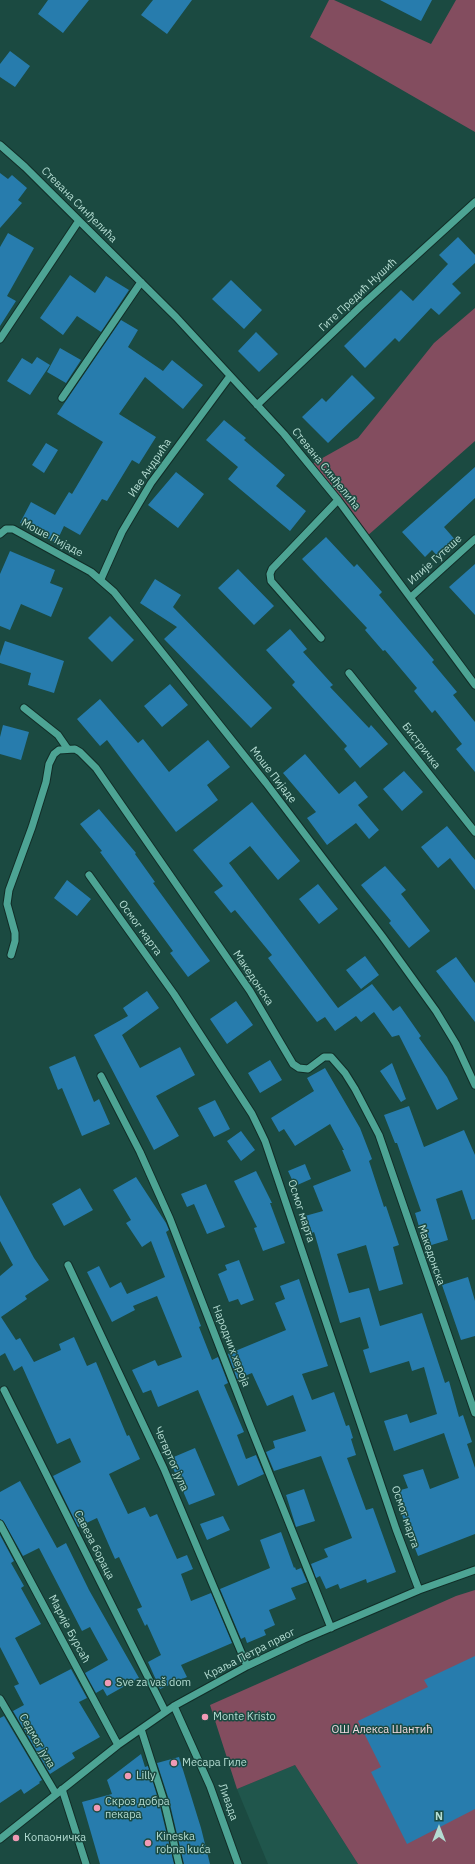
<!DOCTYPE html>
<html>
<head>
<meta charset="utf-8">
<style>
  body { margin:0 }
  #map { position:relative; width:475px; height:1864px; overflow:hidden; background:#1b4a41; font-family:"IBM Plex Sans",sans-serif }
  canvas { display:block }
  .north { position:absolute; left:419px; top:1808px; width:40px; height:40px; -webkit-text-stroke:3px #1b4a41; paint-order:stroke; rotate:0deg; font-size:11px; font-weight:700; line-height:16px; text-align:center; color:#b4dcd2 }
  .north::after { content:''; display:block; margin:auto; width:14px; height:18px; background:#b4dcd2; clip-path:polygon(50% 0,100% 100%,50% 72%,0 100%) }
</style>
</head>
<body>
<div id="map">
<canvas width="475" height="1864"></canvas>
<div class="north">N</div>
</div>
<script>
const ctx = document.querySelector('canvas').getContext('2d');
ctx.lineJoin = 'round';
function paint(path, color) {
  ctx.fillStyle = color;
  ctx.fill(path, 'evenodd');
}
function poly(rows) {
  const path = new Path2D();
  for (const r of rows) {
    path.moveTo(r[0], r[1]);
    for (let i = 2; i < r.length; i += 2) path.lineTo(r[i], r[i + 1]);
  }
  return path;
}
function trace(path, color, width, dash) {
  ctx.strokeStyle = color;
  ctx.lineWidth = width;
  ctx.lineCap = dash ? 'butt' : 'round';
  ctx.setLineDash(dash || []);
  ctx.stroke(path);
}
function label(font, color, halo, rows, align = 'center') {
  ctx.font = font + ' "IBM Plex Sans",sans-serif';
  ctx.lineWidth = 3;
  ctx.setLineDash([]);
  ctx.textBaseline = 'middle';
  ctx.strokeStyle = halo;
  ctx.fillStyle = color;
  for (const [text, x, y, turn = 0] of rows) {
    ctx.save();
    ctx.translate(x, y);
    ctx.rotate((+turn || 0) * Math.PI / 180);
    ctx.textAlign = isNaN(turn) ? turn : align;
    if (halo) ctx.strokeText(text, 0, 0);
    ctx.fillText(text, 0, 0);
    ctx.restore();
  }
}
paint(poly([
  [295,1765,358,1864,268,1864,237,1789]
]), '#20564c');
paint(poly([
  [329,0,334,0,431,44,456,0,475,0,475,132,310,37],
  [475,308,475,441,366,537,310,465,358,438,434,343],
  [475,1590,475,1864,358,1864,295,1765,237,1789,210,1705,456,1596]
]), '#834d5f');
paint(poly([
  [48,0,89,0,63,33,38,14],
  [153,0,192,0,167,34,141,15],
  [380,0,432,0,421,21],
  [10,51,30,66,15,87,0,77,0,64],
  [0,173,8,179,12,175,27,188,18,200,22,203,0,228],
  [8,233,34,248,7,296,16,301,0,326,0,247],
  [458,237,475,255,475,263,452,284,461,293,439,315,431,308,399,342,395,338,365,368,344,346,401,290,413,301,448,264,439,255],
  [70,275,95,293,106,276,129,290,101,332,77,316,63,335,40,318],
  [231,280,262,310,244,329,212,299],
  [121,320,138,330,128,347,163,371,172,360,203,385,183,409,145,377,119,414,156,437,139,464,132,460,107,501,102,499,80,535,64,526,56,543,20,523,31,502,55,515,69,492,72,494,103,442,57,414],
  [256,332,278,354,259,372,238,351],
  [60,348,81,360,66,383,47,372],
  [37,357,50,365,30,395,7,381,22,358,32,364],
  [352,375,375,398,328,443,302,417,322,398,326,402],
  [224,420,246,438,244,440,285,475,276,486,306,511,290,531,228,479,238,467,206,440],
  [46,443,58,450,44,473,32,465],
  [475,467,475,498,444,527,457,542,439,558,432,550,425,557,402,532],
  [176,472,204,494,178,528,148,505],
  [326,537,354,567,357,564,382,592,379,595,434,660,432,662,457,692,453,695,475,722,475,772,456,749,462,744,435,710,432,713,414,691,417,688,385,650,383,651,365,630,367,628,302,559],
  [10,551,55,570,50,583,63,588,51,617,21,604,10,630,0,626,0,574],
  [475,564,475,615,449,587],
  [238,569,274,606,254,625,218,588],
  [155,579,181,595,173,607,272,708,251,728,164,639,177,627,140,603],
  [110,616,134,640,112,662,88,638],
  [290,629,307,649,303,652,333,685,330,687,369,728,371,725,388,744,360,768,344,749,347,746,292,685,295,682,266,650],
  [5,641,64,661,54,693,28,685,31,673,0,663,0,656],
  [170,684,188,705,162,727,144,706],
  [100,699,138,743,143,739,169,772,208,740,230,767,207,785,218,800,176,832,107,740,100,746,77,719],
  [3,725,29,732,21,760,0,754,0,737],
  [305,754,339,794,355,781,368,797,358,805,379,830,369,839,356,823,327,845,307,818,316,812,283,773],
  [404,771,423,792,402,811,383,789],
  [252,802,300,861,278,880,250,846,229,863,338,1008,372,984,393,1011,400,1006,421,1036,419,1038,447,1077,458,1099,437,1110,399,1035,392,1037,374,1012,361,1022,356,1016,335,1031,325,1017,317,1022,268,958,272,955,235,910,231,913,214,892,223,886,193,850],
  [99,809,136,853,135,854,155,882,153,883,210,961,188,977,170,953,173,951,100,852,102,851,80,824],
  [447,826,475,860,475,890,450,858,438,868,421,847],
  [385,866,406,890,401,894,430,931,409,948,389,923,391,921,361,885],
  [67,880,91,899,77,916,54,898],
  [318,884,338,909,319,924,299,899],
  [365,956,379,975,361,989,346,970],
  [456,957,475,983,475,1022,436,971],
  [147,991,159,1008,122,1035,140,1068,180,1047,195,1075,156,1096,179,1136,154,1150,94,1035,128,1016,123,1008],
  [236,1001,253,1025,227,1044,210,1019],
  [75,1056,94,1102,99,1099,110,1124,82,1136,62,1088,58,1090,49,1067],
  [270,1060,282,1080,260,1093,248,1073],
  [392,1063,406,1099,401,1102,380,1071],
  [325,1068,360,1128,372,1159,369,1161,384,1207,386,1206,399,1245,393,1247,403,1284,379,1291,366,1245,337,1254,349,1293,369,1288,380,1326,422,1313,445,1383,449,1381,459,1417,463,1415,472,1442,467,1444,475,1468,475,1534,418,1556,396,1500,400,1499,397,1491,408,1488,403,1475,423,1469,430,1489,459,1478,444,1433,394,1451,384,1421,407,1414,410,1423,437,1414,424,1367,412,1371,409,1361,370,1373,363,1350,369,1348,360,1317,340,1323,315,1235,314,1232,310,1234,305,1216,323,1211,313,1186,351,1171,342,1150,344,1150,330,1124,295,1146,284,1129,279,1132,271,1118,314,1091,307,1078],
  [215,1100,230,1129,214,1137,198,1108],
  [409,1106,424,1147,464,1130,475,1155,475,1219,472,1220,462,1190,436,1199,448,1240,425,1247,415,1213,421,1211,397,1143,395,1143,384,1115],
  [241,1131,255,1150,241,1161,227,1141],
  [305,1164,311,1179,295,1186,288,1171],
  [256,1171,272,1203,270,1203,285,1243,263,1251,254,1228,257,1227,234,1181],
  [136,1177,166,1223,169,1230,166,1232,201,1326,199,1327,212,1360,218,1357,228,1383,224,1385,244,1432,237,1435,246,1459,256,1455,264,1474,238,1486,198,1390,158,1407,151,1390,143,1393,132,1370,155,1360,158,1366,182,1357,157,1296,133,1306,135,1310,112,1322,87,1272,99,1266,110,1288,121,1282,127,1294,165,1277,151,1241,142,1247,126,1223,131,1220,113,1190],
  [206,1184,225,1227,207,1234,194,1204,187,1207,181,1194],
  [80,1188,93,1210,64,1226,52,1204],
  [0,1195,34,1258,49,1280,25,1296,27,1299,1,1317,16,1340,20,1338,34,1362,61,1350,59,1344,74,1337,87,1366,96,1362,127,1436,129,1435,140,1459,109,1474,128,1514,145,1507,150,1517,157,1514,177,1559,187,1555,193,1569,181,1574,191,1601,211,1593,232,1643,181,1665,187,1677,160,1689,148,1662,161,1655,147,1624,145,1626,137,1609,142,1607,119,1557,115,1559,97,1518,78,1527,53,1476,81,1462,70,1438,57,1444,22,1366,14,1371,5,1353,0,1356,0,1276,13,1265,0,1241],
  [239,1260,254,1300,241,1305,238,1299,229,1302,218,1274,227,1270,225,1265],
  [468,1277,475,1301,475,1336,461,1340,442,1285],
  [299,1279,328,1366,302,1374,312,1400,334,1392,346,1426,349,1425,353,1438,351,1439,356,1455,347,1458,366,1510,373,1508,396,1572,367,1583,366,1579,340,1589,338,1584,326,1589,320,1576,316,1578,311,1564,328,1557,324,1549,352,1538,321,1456,274,1471,266,1452,275,1448,273,1441,306,1431,293,1395,267,1406,252,1373,237,1379,228,1354,286,1330,275,1303,285,1299,280,1286],
  [195,1448,215,1495,189,1505,169,1459],
  [20,1481,57,1548,66,1543,89,1590,139,1678,107,1696,103,1689,96,1693,85,1673,108,1660,90,1627,82,1631,39,1548,23,1556,4,1522,0,1519,0,1492],
  [304,1489,315,1521,296,1527,286,1495],
  [223,1516,230,1530,207,1540,200,1524],
  [281,1532,294,1568,295,1567,296,1570,301,1568,307,1582,291,1588,296,1599,269,1610,275,1625,264,1630,266,1635,247,1643,245,1637,241,1639,220,1589,270,1568,260,1540],
  [0,1535,14,1561,11,1563,24,1586,21,1588,41,1624,15,1638,40,1685,71,1669,87,1698,79,1702,100,1737,72,1753,75,1758,50,1774,13,1711,24,1705,14,1686,19,1684,0,1647],
  [475,1656,475,1809,407,1844,371,1772,381,1767,358,1721,428,1687,424,1680],
  [4,1716,42,1780,39,1782,40,1783,24,1794,21,1789,0,1803,0,1718],
  [141,1754,145,1767,148,1766,159,1802,174,1864,100,1864,82,1802,112,1794,107,1780],
  [179,1757,201,1828,210,1864,184,1864,169,1800,157,1763]
]), '#277cad');
const minor = poly([
  [0,145,25,167,176,317,284,434,338,500,475,685],
  [0,339,78,222],
  [62,398,141,282],
  [257,405,362,305,475,202],
  [0,534,6,529,13,529,91,572,114,592,266,783,382,936,436,1011,456,1044,475,1085],
  [101,579,122,532,151,483,230,376],
  [411,597,475,539],
  [321,638,271,581,270,574,272,569,338,500],
  [349,673,475,832],
  [24,708,58,735,67,748],
  [89,875,174,994,252,1114,265,1141,396,1529,419,1590],
  [11,955,15,941,15,933,7,904,9,890,32,827,46,782,49,764,54,754,59,750,75,749,80,752,96,768,250,991,293,1064,299,1068,308,1069,324,1057,331,1057,345,1073,355,1089,379,1135,475,1413],
  [101,1076,140,1152,170,1219,249,1423,331,1628],
  [68,1265,164,1469,247,1666],
  [4,1390,165,1711],
  [0,1524,118,1745],
  [0,1699,56,1794],
  [174,1706,210,1786,238,1864],
  [141,1729,164,1801,179,1864],
  [62,1789,86,1864],
  [0,1839,118,1745,174,1706,247,1666,304,1639,419,1590,475,1570]
]);
trace(minor, '#112d27', 9);
trace(minor, '#4da494', 7);
for (const [x, y, r, color] of [
  [108,1683,4,"#f09ab5"],
  [205,1717,4,"#f09ab5"],
  [174,1763,4,"#f09ab5"],
  [128,1776,4,"#f09ab5"],
  [97,1808,4,"#f09ab5"],
  [16,1838,4,"#f09ab5"],
  [148,1843,4,"#f09ab5"]
]) {
  const dot = new Path2D();
  dot.arc(x, y, r, 0, 2 * Math.PI);
  ctx.fillStyle = color;
  ctx.fill(dot);
  trace(dot, '#1b4a41', 1.5);
}
label('11px', '#b4dcd2', '#1b4a41', [
  ["Стевана Синђелића",79,205,45],
  ["Гите Предић Нушић",358,295,-43],
  ["Иве Андрића",150,468,-56],
  ["Стевана Синђелића",326,469,51],
  ["Моше Пијаде",52,538,28],
  ["Илије Гутеше",435,560,-42],
  ["Бистричка",421,746,52],
  ["Моше Пијаде",273,775,52],
  ["Осмог марта",140,928,54],
  ["Македонска",253,978,56],
  ["Осмог марта",301,1211,72],
  ["Македонска",431,1255,71],
  ["Народних хероја",231,1346,69],
  ["Четвртог јула",171,1459,66],
  ["Осмог марта",405,1517,71],
  ["Савеза бораца",94,1545,63],
  ["Марије Бурсаћ",69,1629,62],
  ["Краља Петра првог",250,1654,-27],
  ["Седмог јула",37,1741,60],
  ["Ливада",228,1802,70]
]);
label('11px', '#b4dcd2', '#1b4a41', [
  ["Sve za vaš dom",116,1683],
  ["Monte Kristo",213,1717],
  ["Месара Гиле",182,1763],
  ["Lilly",136,1776],
  ["Скроз добра",105,1802],
  ["пекара",105,1815],
  ["Kineska",156,1837],
  ["robna kuća",156,1850],
  ["Копаоничка",24,1838]
], 'left');
label('11px', '#f4dce3', '#1b4a41', [
  ["ОШ Алекса Шантић",382,1730]
]);
</script>
</body>
</html>
